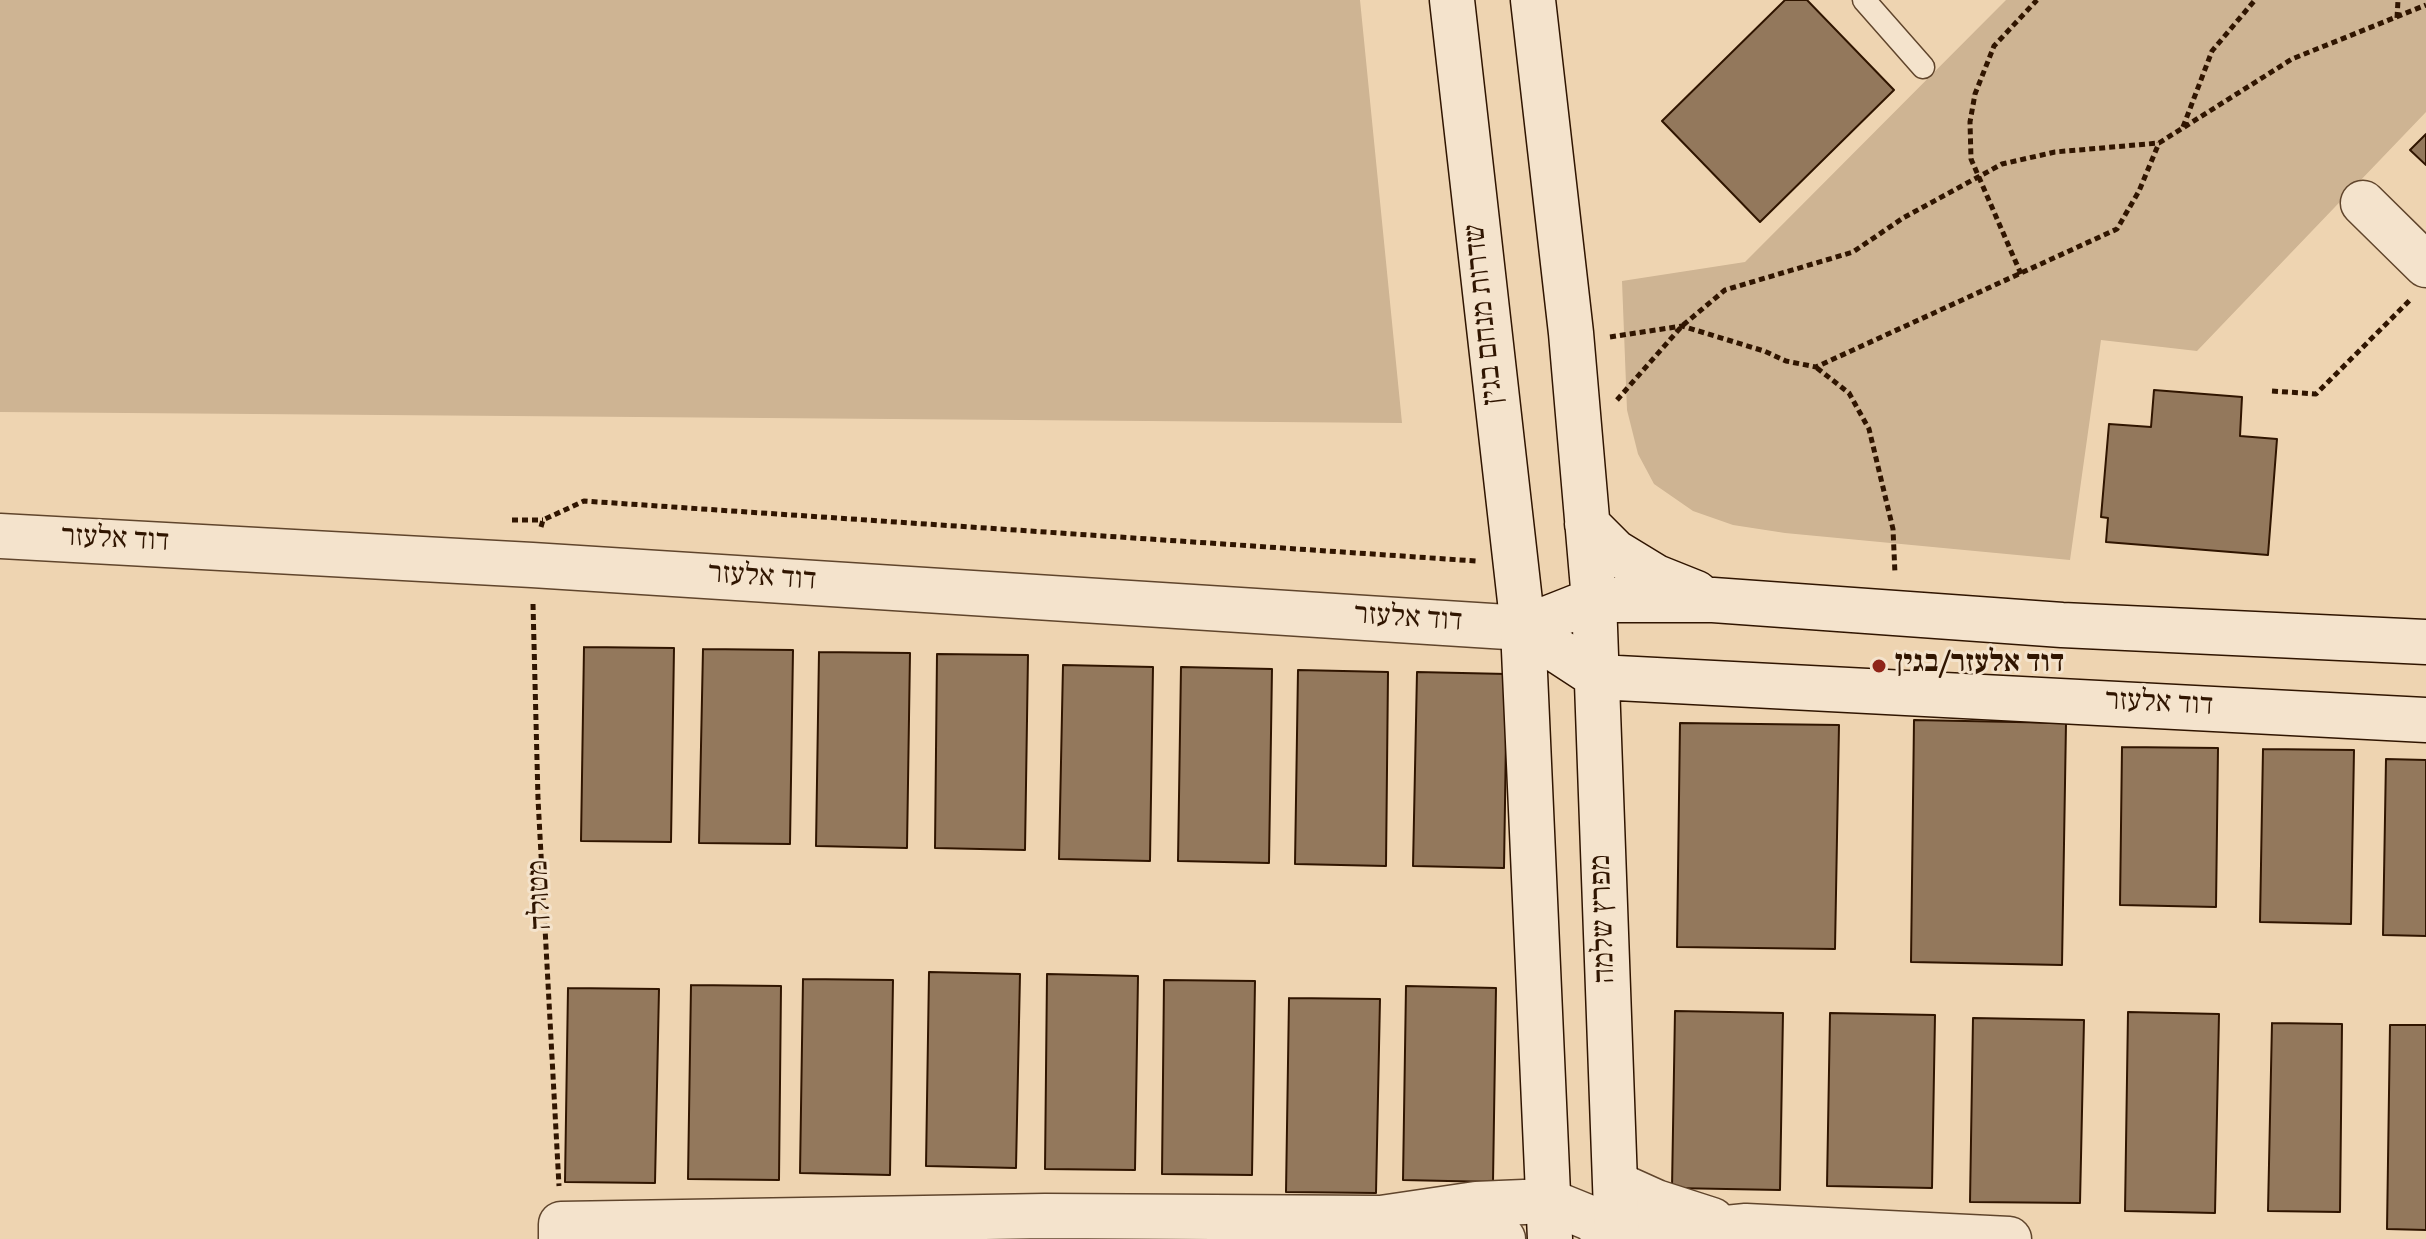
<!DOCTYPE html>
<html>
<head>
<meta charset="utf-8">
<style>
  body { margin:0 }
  canvas { display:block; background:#eed4b1 }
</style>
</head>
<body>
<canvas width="2426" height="1239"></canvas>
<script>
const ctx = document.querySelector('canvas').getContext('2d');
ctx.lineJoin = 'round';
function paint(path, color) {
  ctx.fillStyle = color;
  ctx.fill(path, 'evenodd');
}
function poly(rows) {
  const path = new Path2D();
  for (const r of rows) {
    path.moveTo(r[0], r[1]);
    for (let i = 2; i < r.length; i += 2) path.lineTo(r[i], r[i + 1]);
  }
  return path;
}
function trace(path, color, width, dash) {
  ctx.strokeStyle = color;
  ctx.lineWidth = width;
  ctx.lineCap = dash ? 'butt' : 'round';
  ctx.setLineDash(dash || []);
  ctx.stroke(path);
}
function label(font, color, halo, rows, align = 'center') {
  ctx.font = font + ' "Sorts Mill Goudy","Frank Ruhl Libre",serif';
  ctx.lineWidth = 6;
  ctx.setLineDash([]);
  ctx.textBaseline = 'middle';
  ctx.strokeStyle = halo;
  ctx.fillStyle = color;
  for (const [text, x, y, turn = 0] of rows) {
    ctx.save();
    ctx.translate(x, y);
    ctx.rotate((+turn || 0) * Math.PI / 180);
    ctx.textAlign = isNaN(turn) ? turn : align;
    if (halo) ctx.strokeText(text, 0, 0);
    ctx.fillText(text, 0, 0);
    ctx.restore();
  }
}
paint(poly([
  [0,0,1360,0,1402,423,0,412],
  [2006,0,2426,0,2426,112,2197,351,2101,340,2070,560,1785,533,1733,525,1693,511,1654,484,1638,454,1627,410,1622,281,1745,262]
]), '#ceb493');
const building = poly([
  [1785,0,1807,0,1894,90,1760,222,1662,121,1785,0],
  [2426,134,2426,165,2410,150,2426,134],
  [2154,390,2242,397,2240,436,2277,439,2268,555,2106,542,2108,518,2101,517,2109,424,2151,427,2154,390],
  [584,647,674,648,671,842,581,841,584,647],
  [703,649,793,650,790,844,699,843,703,649],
  [819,652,910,653,907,848,816,846,819,652],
  [937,654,1028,655,1025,850,935,848,937,654],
  [1063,665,1153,667,1150,861,1059,859,1063,665],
  [1181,667,1272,669,1269,863,1178,861,1181,667],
  [1298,670,1388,672,1386,866,1295,864,1298,670],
  [1417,672,1507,674,1504,868,1413,866,1417,672],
  [1914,720,2066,723,2062,965,1911,962,1914,720],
  [1680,723,1839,725,1835,949,1677,947,1680,723],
  [2122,747,2218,748,2216,907,2120,905,2122,747],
  [2263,749,2354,750,2351,924,2260,922,2263,749],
  [2386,759,2426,760,2426,936,2383,935,2386,759],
  [929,972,1020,974,1016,1168,926,1166,929,972],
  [1047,974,1138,976,1135,1170,1045,1169,1047,974],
  [803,979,893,980,890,1175,800,1173,803,979],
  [1164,980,1255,981,1252,1175,1162,1174,1164,980],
  [691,985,781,986,779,1180,688,1179,691,985],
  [1406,986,1496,988,1493,1182,1403,1180,1406,986],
  [568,988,659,989,655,1183,565,1182,568,988],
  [1289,998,1380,999,1376,1193,1286,1192,1289,998],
  [1675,1011,1783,1013,1780,1190,1672,1188,1675,1011],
  [2128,1012,2219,1014,2215,1213,2125,1211,2128,1012],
  [1830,1013,1935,1015,1932,1188,1827,1186,1830,1013],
  [1973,1018,2084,1020,2080,1203,1970,1202,1973,1018],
  [2272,1023,2342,1024,2340,1212,2268,1211,2272,1023],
  [2390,1025,2426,1025,2426,1230,2387,1229,2390,1025]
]);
paint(building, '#93785c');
trace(building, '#301500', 2);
const lane = poly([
  [1864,0,1923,67]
]);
const street = poly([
  [2363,203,2426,265],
  [0,536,532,565,1523,628],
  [1616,1184,1656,1202,1712,1220],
  [1406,1225,1503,1239],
  [561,1239,561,1224,1045,1216,1381,1218,1476,1204,1548,1201,1590,1218,1617,1239],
  [1616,1239,1746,1226,2009,1239]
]);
const secondary = poly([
  [1452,0,1523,628,1550,1239],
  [1533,0,1571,333,1594,600,1617,1239],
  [1587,524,1615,552,1656,577,1696,593],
  [1523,628,1598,677,2426,720],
  [1523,628,1594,600,1713,600,2062,625,2426,642]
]);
trace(lane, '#60452c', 25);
trace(street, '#60452c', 47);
trace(secondary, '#301500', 47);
trace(poly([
  [2397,18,2398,0],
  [2183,127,2212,51,2255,0],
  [2021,274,1971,159,1970,122,1975,94,1994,46,2037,0],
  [1610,337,1682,326,1764,351,1786,361,1816,367,2117,229,2139,191,2159,143],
  [1817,368,1849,393,1869,429,1893,529,1895,574],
  [2272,391,2316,394,2411,299],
  [1617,400,1682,326,1725,290,1853,252,1903,218,2002,164,2055,152,2159,143,2292,59,2426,5],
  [512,520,543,520],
  [541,527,543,520,584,501,1476,561],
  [533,604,538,799,559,1186]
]), '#301500', 5, [6, 4]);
trace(lane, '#f4e3cc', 22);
trace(street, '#f4e3cc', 44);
trace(secondary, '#f4e3cc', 44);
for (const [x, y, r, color] of [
  [1879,666,8,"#8f2418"]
]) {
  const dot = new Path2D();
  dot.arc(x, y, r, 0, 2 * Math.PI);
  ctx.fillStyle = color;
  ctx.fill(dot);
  trace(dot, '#f4e3cc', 3);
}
label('30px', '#301500', '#f4e3cc', [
  ["שדרות מנחם בגין",1487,314,-96],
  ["דוד אלעזר",115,542,3],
  ["דוד אלעזר",762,580,4],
  ["דוד אלעזר",1408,621,4],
  ["דוד אלעזר",2159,706,3],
  ["מטולה",543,895,-93],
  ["מפרץ שלמה",1606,919,-92]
]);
label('bold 30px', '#301500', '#f4e3cc', [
  ["דוד אלעזר/בגין",1895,666]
], 'left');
</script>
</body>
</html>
